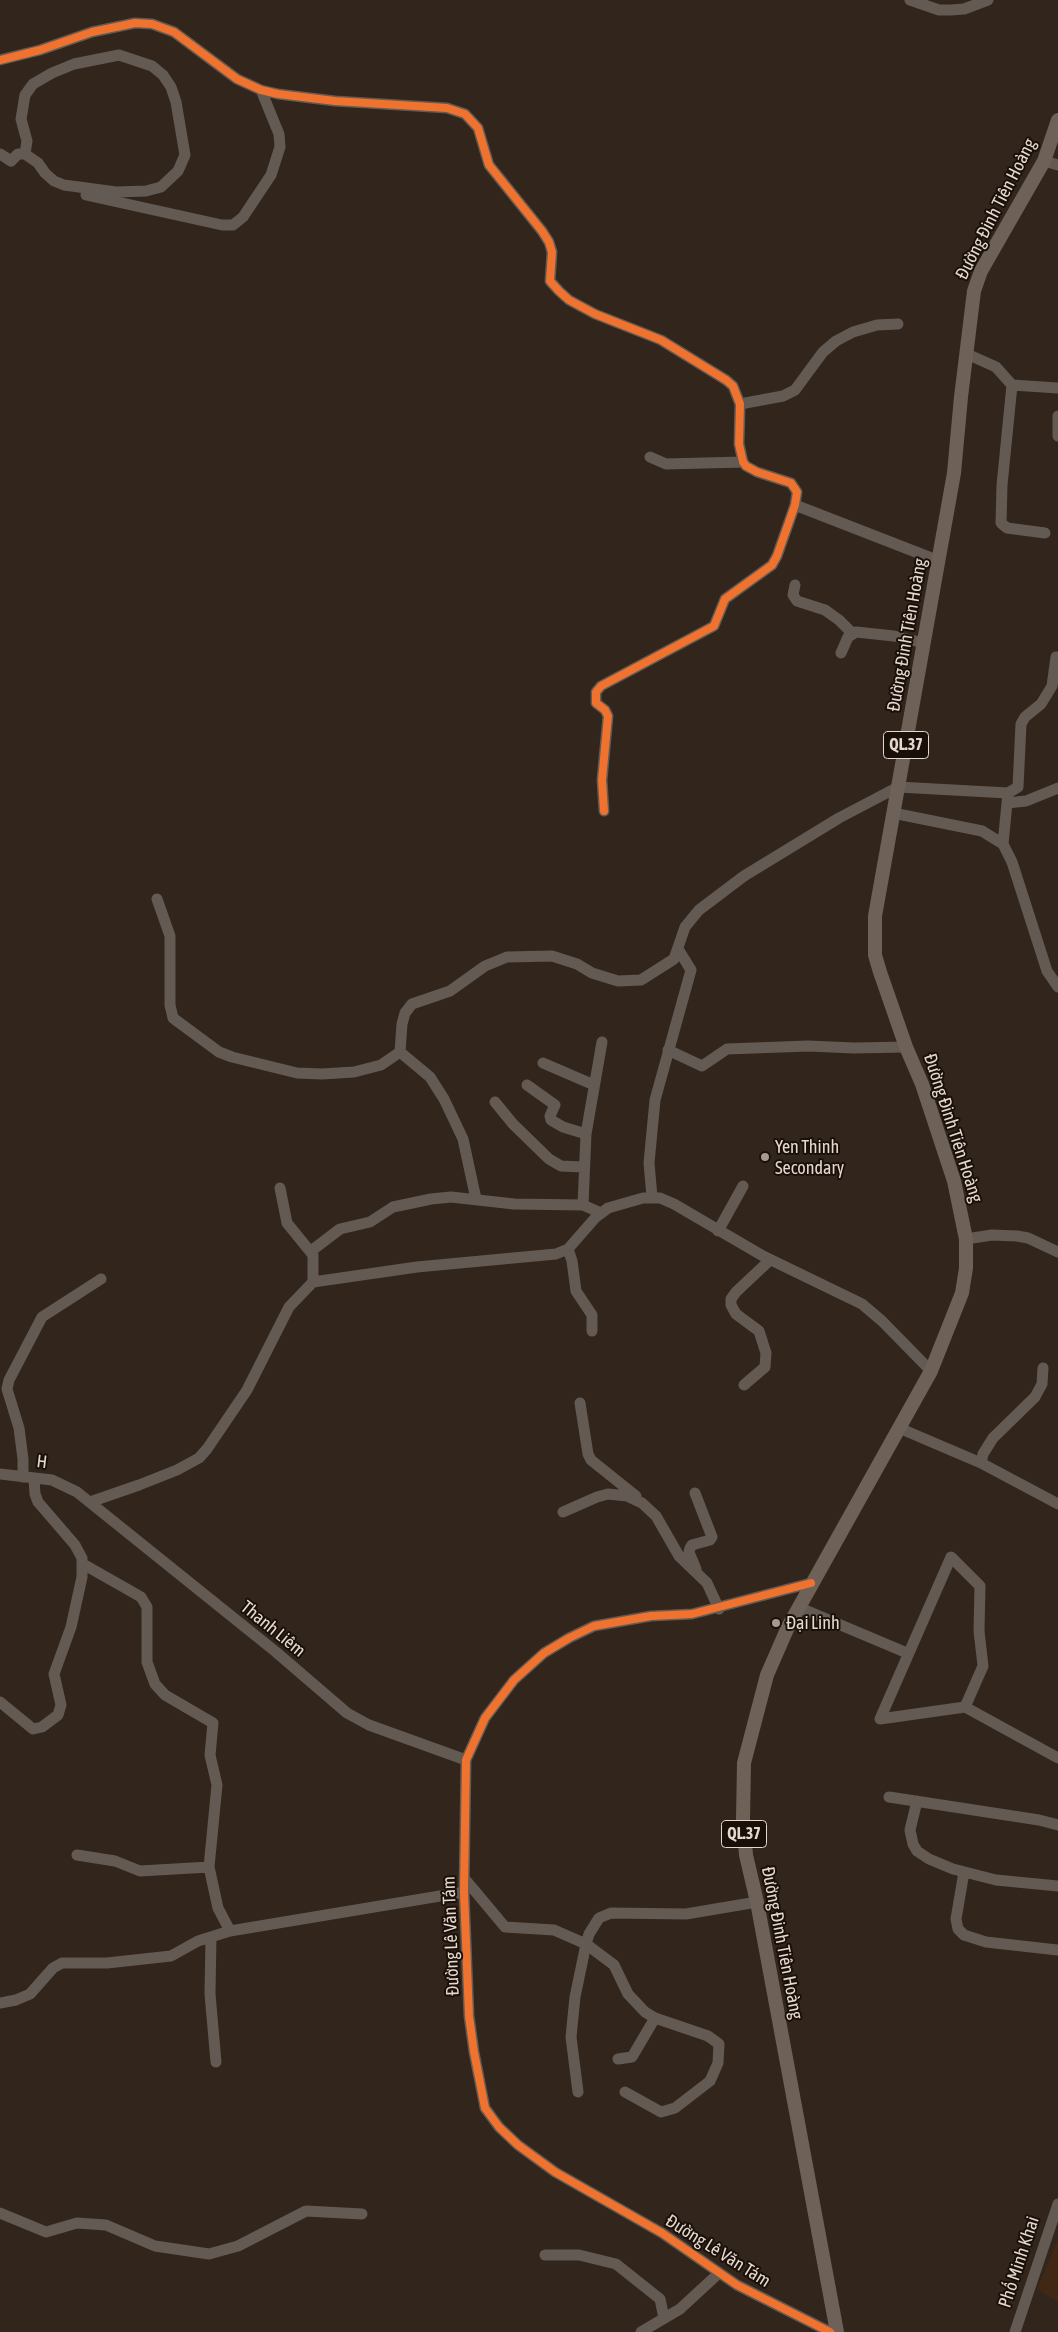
<!DOCTYPE html>
<html>
<head>
<meta charset="utf-8">
<style>
  body { margin:0 }
  canvas { display:block; background:#31251c }
</style>
</head>
<body>
<canvas width="1058" height="2332"></canvas>
<script>
const ctx = document.querySelector('canvas').getContext('2d');
ctx.lineJoin = 'round';
function paint(path, color) {
  ctx.fillStyle = color;
  ctx.fill(path, 'evenodd');
}
function poly(rows) {
  const path = new Path2D();
  for (const r of rows) {
    path.moveTo(r[0], r[1]);
    for (let i = 2; i < r.length; i += 2) path.lineTo(r[i], r[i + 1]);
  }
  return path;
}
function trace(path, color, width, dash) {
  ctx.strokeStyle = color;
  ctx.lineWidth = width;
  ctx.lineCap = dash ? 'butt' : 'round';
  ctx.setLineDash(dash || []);
  ctx.stroke(path);
}
function label(font, color, halo, rows, align = 'center') {
  ctx.font = font + ' "Asap Condensed",sans-serif';
  ctx.lineWidth = 4;
  ctx.setLineDash([]);
  ctx.textBaseline = 'middle';
  ctx.strokeStyle = halo;
  ctx.fillStyle = color;
  for (const [text, x, y, turn = 0] of rows) {
    ctx.save();
    ctx.translate(x, y);
    ctx.rotate((+turn || 0) * Math.PI / 180);
    ctx.textAlign = isNaN(turn) ? turn : align;
    if (halo) ctx.strokeText(text, 0, 0);
    ctx.fillText(text, 0, 0);
    ctx.restore();
  }
}
paint(poly([
  [1058,2239,1058,2302,1037,2289]
]), '#412815');
trace(poly([
  [910,0,939,10,951,10,964,9,988,0],
  [0,60,40,50,92,32,135,23,152,24,174,32,237,79,261,90,278,94,335,101,447,108,465,114,478,128,489,165,542,231,549,242,552,252,550,281,559,291,569,300,595,314,661,340,726,380,733,386,740,404,739,444,743,462,746,466,757,472,791,483,797,492,795,505,777,556,772,565,725,599,714,626,601,686,596,692,596,703,605,710,608,716,602,780,604,811],
  [0,154,11,161,18,154,25,154,38,163,45,173,54,181,64,185,116,192,146,191,161,187,178,171,185,155,176,102,171,87,163,75,152,66,119,55,74,64,52,73,33,84,25,95,21,119,27,141,25,154],
  [1044,161,1058,165],
  [86,195,222,225,233,225,243,217,271,175,280,147,279,134,261,90],
  [967,354,996,367,1012,385,1058,388],
  [1012,385,1002,485,1001,523,1007,528,1045,533],
  [740,404,783,396,795,390,823,352,836,341,853,332,877,325,898,324],
  [1058,416,1058,436],
  [650,457,666,464,743,462],
  [795,505,939,561],
  [795,585,793,595,797,601,825,610,839,620,852,633],
  [841,653,848,637,856,632,894,636,924,643],
  [1007,803,1026,801,1058,788],
  [893,813,982,831,1003,844,1012,862,1047,971,1058,987],
  [1003,844,1008,793,1018,787,1021,724,1025,717,1041,704,1052,686,1056,657],
  [157,899,170,936,170,1005,173,1018,219,1052,232,1057,297,1073,322,1074,354,1072,381,1065,400,1052,402,1024,405,1013,412,1004,450,991,485,966,507,957,552,956,577,964,592,973,618,981,641,980,674,959,685,927,699,910,744,876,839,818,898,787,1008,793],
  [668,1050,702,1066,727,1049,808,1046,854,1048,906,1047],
  [400,1052,430,1077,444,1099,463,1139,476,1199],
  [543,1063,594,1085],
  [527,1085,555,1105,550,1116,551,1120,563,1127,586,1134],
  [495,1102,513,1124,549,1159,561,1166,583,1167],
  [280,1188,287,1223,313,1255,313,1282],
  [652,1197,649,1163,655,1100,691,970,678,949],
  [583,1205,586,1134,602,1042],
  [718,1231,743,1186],
  [966,1239,992,1235,1017,1236,1028,1238,1058,1252],
  [568,1249,572,1261,576,1291,592,1315,592,1331],
  [311,1251,340,1229,370,1222,393,1207,431,1199,451,1197,514,1204,583,1205,601,1213],
  [744,1385,765,1367,766,1353,759,1331,736,1314,731,1305,731,1299,736,1292,770,1260],
  [580,1403,588,1454,591,1460,636,1496],
  [899,1428,981,1463,1058,1504],
  [981,1463,983,1454,993,1438,1035,1397,1042,1384,1043,1368],
  [0,1474,52,1480,77,1492,276,1652,347,1713,369,1725,466,1760],
  [23,1477,23,1459,19,1428,7,1389,9,1380,42,1317,101,1279],
  [695,1493,712,1537,710,1540,692,1545,690,1548,689,1552,696,1569],
  [90,1502,139,1485,177,1470,199,1458,207,1449,247,1390,289,1307,313,1282,417,1267,556,1254,568,1249,596,1217,608,1208,643,1198,660,1198,674,1204,763,1256,862,1304,882,1321,931,1371],
  [563,1512,597,1497,608,1494,627,1496,642,1503,656,1516,679,1556,707,1583,719,1609],
  [83,1564,141,1597,147,1607,147,1662,155,1684,165,1695,213,1723,210,1755,217,1785,209,1867,218,1908,230,1931],
  [811,1583,692,1614,651,1616,594,1626,569,1638,544,1653,514,1680,485,1718,466,1760,464,1892,469,2016,474,2052,485,2108,499,2127,518,2145,555,2172,662,2233,737,2285,830,2332],
  [798,1607,907,1653],
  [0,1702,33,1729,42,1727,58,1715,61,1705,54,1674,71,1627,82,1577,82,1558,75,1545,38,1502,35,1494,34,1479],
  [965,1707,983,1666,979,1631,980,1586,951,1557,880,1719,965,1707,1058,1758],
  [889,1797,1039,1820,1058,1825],
  [917,1801,910,1830,913,1844,917,1851,929,1859,953,1869,996,1880,1058,1886],
  [77,1855,115,1861,140,1871,209,1867],
  [964,1872,956,1919,958,1929,964,1935,986,1942,1058,1950],
  [464,1878,505,1927,554,1930,586,1944,614,1965,628,1994,645,2012,655,2018,708,2036,719,2044,718,2063,710,2081,675,2108,661,2112,625,2092],
  [211,1937,210,1994,216,2062],
  [0,2003,16,2000,30,1994,53,1968,62,1963,107,1963,171,1956,198,1941,230,1931,464,1892],
  [618,2059,632,2057,655,2018],
  [578,2092,571,2037,575,1997,586,1944,589,1934,599,1918,611,1913,686,1914,757,1902],
  [0,2213,46,2232,77,2223,106,2225,155,2246,209,2254,238,2246,306,2211,362,2214],
  [545,2255,579,2255,616,2264,660,2299,664,2318],
  [641,2332,680,2309,719,2273],
  [1015,2332,1058,2204]
]), '#625a53', 11);
trace(poly([
  [837,2332,757,1902,746,1855,743,1819,744,1763,767,1675,788,1627,931,1371,962,1293,966,1268,966,1239,954,1181,922,1084,906,1047,880,972,875,955,875,916,954,473,961,397,974,291,981,271,1044,161,1058,120]
]), '#6e6158', 14);
trace(poly([
  [0,60,40,50,92,32,135,23,152,24,174,32,237,79,261,90,278,94,335,101,447,108,465,114,478,128,489,165,542,231,549,242,552,252,550,281,559,291,569,300,595,314,661,340,726,380,733,386,740,404,739,444,743,462,746,466,757,472,791,483,797,492,795,505,777,556,772,565,725,599,714,626,601,686,596,692,596,703,605,710,608,716,602,780,604,811],
  [811,1583,692,1614,651,1616,594,1626,569,1638,544,1653,514,1680,485,1718,466,1760,464,1892,469,2016,474,2052,485,2108,499,2127,518,2145,555,2172,662,2233,737,2285,830,2332]
]), '#ef722f', 8);
for (const [x, y, r, color] of [
  [765,1157,5,"#a79990"],
  [776,1623,5,"#a79990"]
]) {
  const dot = new Path2D();
  dot.arc(x, y, r, 0, 2 * Math.PI);
  ctx.fillStyle = color;
  ctx.fill(dot);
  trace(dot, '#191009', 2);
}
for (const [x, y, w] of [
  [906,745,45],
  [744,1834,45]
]) {
  const box = new Path2D();
  box.roundRect(x - w / 2, y - 13.5, w, 27, 4);
  ctx.fillStyle = '#191009';
  ctx.fill(box);
  trace(box, '#e7d8cf', 1);
}
label('bold 16px', '#e7d8cf', null, [
  ["QL.37",906,745],
  ["QL.37",744,1834]
]);
label('18px', '#e7d8cf', '#191009', [
  ["Đường Đinh Tiên Hoàng",996,209,-63],
  ["Đường Đinh Tiên Hoàng",907,635,-80],
  ["Đường Đinh Tiên Hoàng",953,1128,72],
  ["H",42,1462,7],
  ["Thanh Liêm",273,1629,39],
  ["Đường Lê Văn Tám",451,1936,-92],
  ["Đường Đinh Tiên Hoàng",782,1943,79],
  ["Đường Lê Văn Tám",718,2251,32],
  ["Phố Minh Khai",1019,2262,-72]
]);
label('18px', '#e7d8cf', '#191009', [
  ["Yen Thinh",775,1147],
  ["Secondary",775,1168],
  ["Đại Linh",786,1623]
], 'left');
</script>
</body>
</html>
